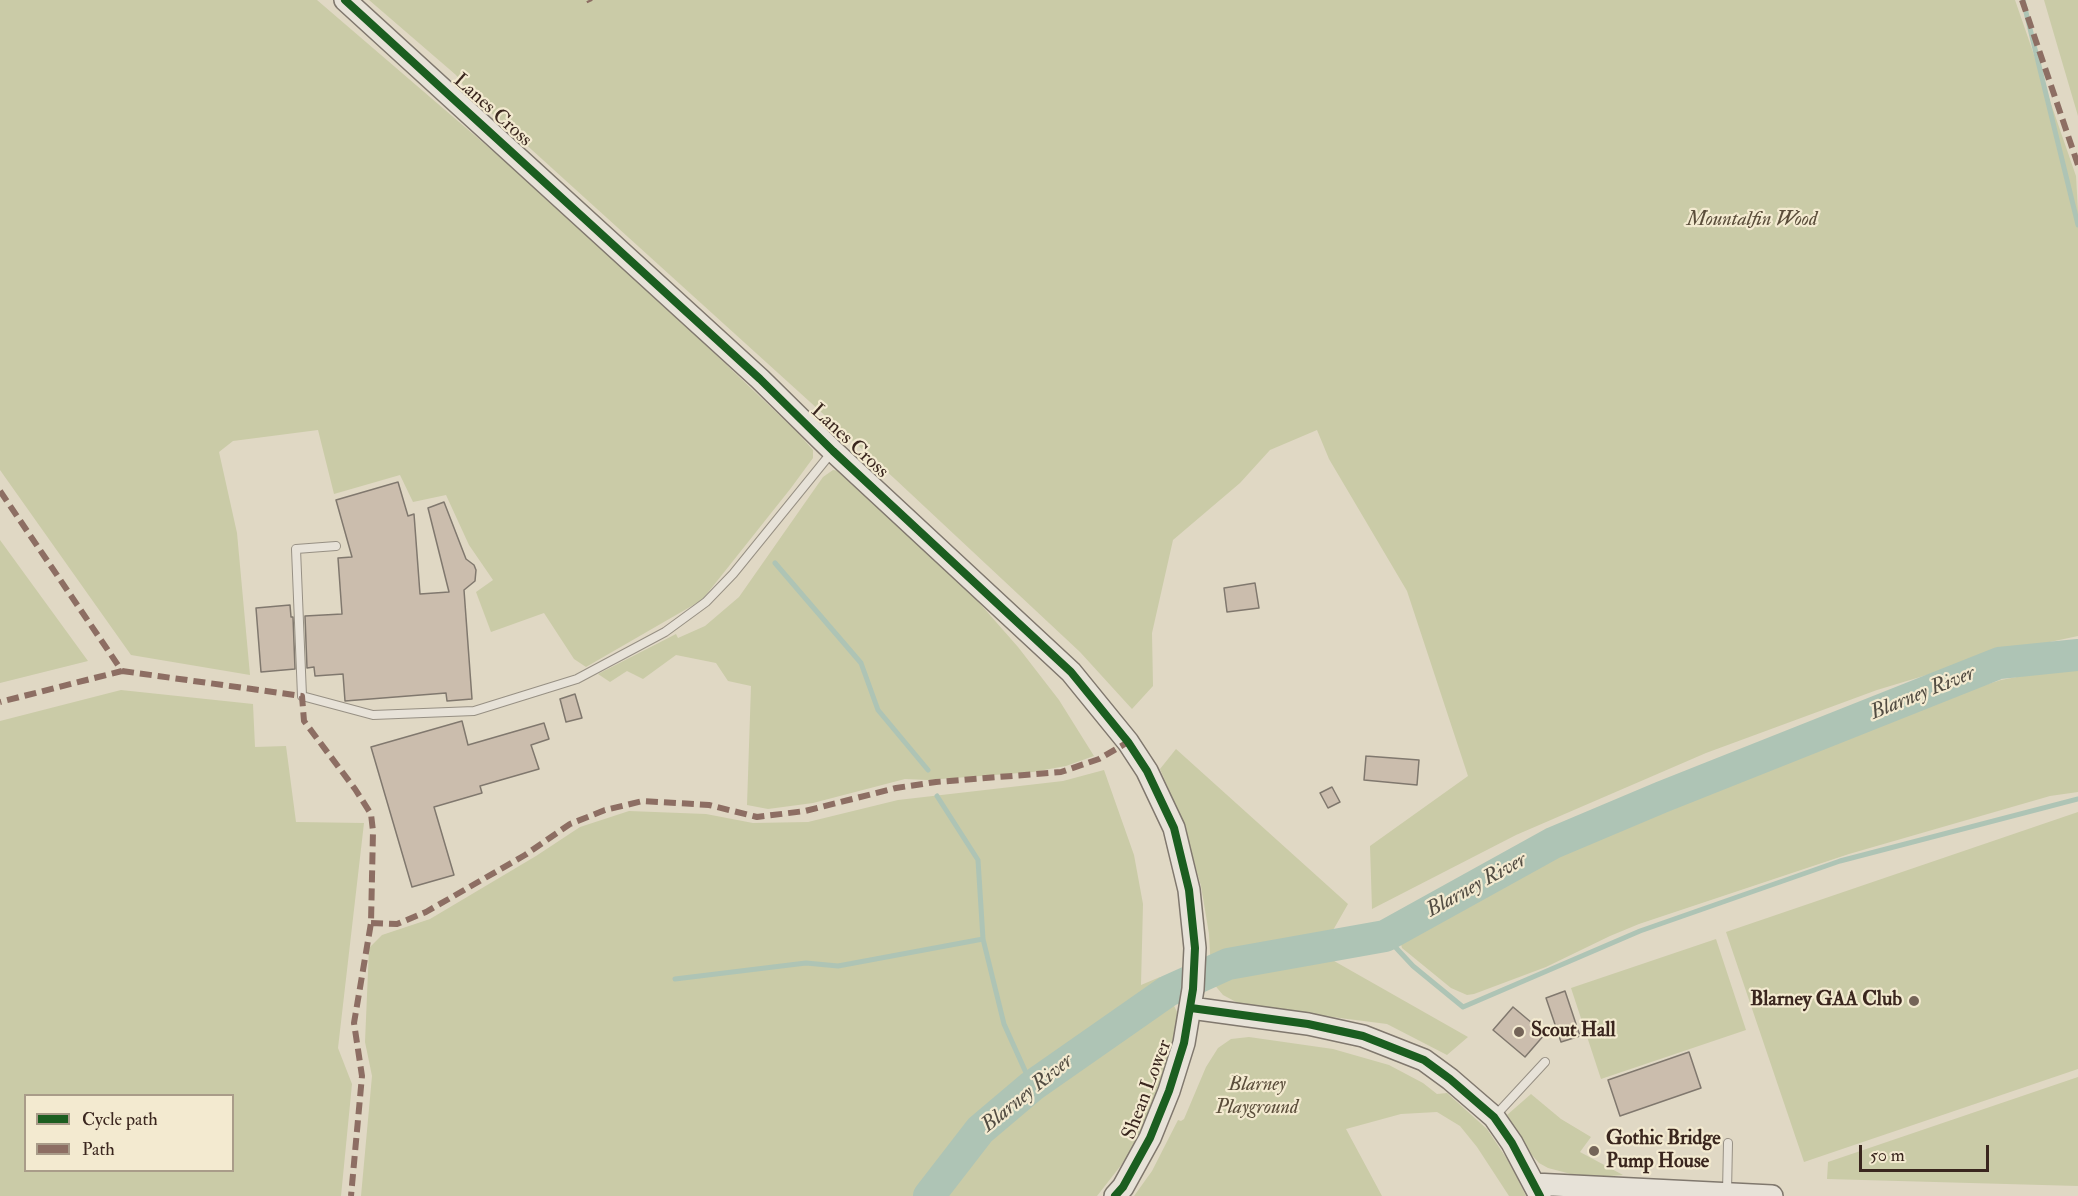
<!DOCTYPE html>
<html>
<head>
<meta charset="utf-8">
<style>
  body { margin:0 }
  #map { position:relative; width:2078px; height:1196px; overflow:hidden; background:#e0d8c4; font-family:"IM FELL Double Pica",serif }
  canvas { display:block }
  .legend { position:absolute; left:24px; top:1094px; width:210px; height:78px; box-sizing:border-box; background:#f3ead0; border:2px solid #a99c89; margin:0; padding:8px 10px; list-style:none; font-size:18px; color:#3a261e }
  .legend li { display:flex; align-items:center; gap:12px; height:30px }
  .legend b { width:30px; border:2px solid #a99c89 }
  .scale { position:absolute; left:1859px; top:1145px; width:130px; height:27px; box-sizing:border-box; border:3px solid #3a261e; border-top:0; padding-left:8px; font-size:18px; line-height:21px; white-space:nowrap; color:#3a261e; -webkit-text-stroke:4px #f3ead0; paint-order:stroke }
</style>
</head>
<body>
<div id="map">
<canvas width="2078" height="1196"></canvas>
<ul class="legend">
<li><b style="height:8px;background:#1b5e20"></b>Cycle path</li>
<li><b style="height:8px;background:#8d6e63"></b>Path</li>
</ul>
<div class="scale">50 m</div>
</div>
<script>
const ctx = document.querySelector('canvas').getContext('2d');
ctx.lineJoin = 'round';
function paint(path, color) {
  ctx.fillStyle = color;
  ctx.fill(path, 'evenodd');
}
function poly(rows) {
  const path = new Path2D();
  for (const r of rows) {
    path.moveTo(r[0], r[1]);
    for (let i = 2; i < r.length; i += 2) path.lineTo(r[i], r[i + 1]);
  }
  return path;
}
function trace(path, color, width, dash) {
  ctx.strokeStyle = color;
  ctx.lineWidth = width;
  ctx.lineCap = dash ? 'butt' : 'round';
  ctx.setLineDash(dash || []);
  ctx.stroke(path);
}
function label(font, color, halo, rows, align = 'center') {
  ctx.font = font + ' "IM FELL Double Pica",serif';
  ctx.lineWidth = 4.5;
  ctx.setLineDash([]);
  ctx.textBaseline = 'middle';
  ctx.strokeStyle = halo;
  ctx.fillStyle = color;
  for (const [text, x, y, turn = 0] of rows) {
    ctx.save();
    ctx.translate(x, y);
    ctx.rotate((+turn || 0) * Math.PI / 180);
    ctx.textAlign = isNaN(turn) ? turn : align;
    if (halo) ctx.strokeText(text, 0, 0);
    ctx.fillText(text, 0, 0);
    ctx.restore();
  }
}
paint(poly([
  [0,0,317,0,586,231,798,433,813,450,813,458,791,488,702,600,586,667,574,659,544,613,491,632,476,592,493,580,469,545,446,495,413,502,400,475,334,494,318,430,233,441,219,452,237,533,250,675,131,655,0,470],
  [369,0,2015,0,2076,176,2078,211,2078,636,2003,652,1877,690,1706,753,1516,835,1372,909,1370,846,1468,776,1407,591,1329,459,1317,430,1270,450,1240,483,1173,540,1152,633,1153,686,1132,709,1080,652,895,479,468,92,456,75],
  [2044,0,2078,0,2078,116,2058,48],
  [833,470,840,471,968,590,1018,647,1059,700,1094,756,1066,766,1033,772,928,780,905,779,813,803,768,809,747,805,751,686,728,681,716,663,676,655,643,679,627,671,610,682,598,674,676,634,678,638,705,626,739,597,823,477],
  [0,540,88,661,0,683],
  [2078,668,2078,792,2050,796,1849,854,1639,924,1610,936,1546,967,1474,994,1467,995,1451,988,1402,948,1399,937,1402,932,1426,921,1484,888,1596,833,1658,808,1718,777,1841,740,1978,687,2001,680,2054,670],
  [121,690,253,704,255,747,286,746,296,822,364,823,338,1048,352,1084,341,1196,0,1196,0,721],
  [26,1096,232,1096,232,1170,26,1170],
  [1176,749,1348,904,1320,953,1468,1037,1447,1055,1387,1024,1277,1010,1238,1003,1223,995,1213,983,1211,971,1209,934,1201,886,1184,826,1160,769],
  [1104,770,1134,855,1143,904,1141,985,1160,977,1179,1016,1162,1087,1133,1150,1097,1196,361,1196,372,1076,365,1042,369,948,382,935,430,919,536,856,580,827,629,811,706,814,753,823,808,822,898,800,1063,781],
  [2078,812,2078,1069,1804,1162,1726,932],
  [1716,939,1746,1030,1601,1079,1571,988],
  [1249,1037,1333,1049,1389,1065,1423,1083,1437,1094,1447,1093,1487,1129,1511,1165,1526,1196,1509,1196,1477,1147,1460,1126,1437,1112,1401,1114,1346,1129,1382,1196,1134,1196,1152,1171,1178,1120,1181,1121,1184,1119,1206,1067,1218,1048,1231,1039],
  [2078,1077,2078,1186,1827,1179,1828,1162],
  [1531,1094,1561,1119,1591,1137,1580,1152,1623,1175,1598,1177,1571,1174,1548,1168,1539,1163,1530,1153,1507,1115]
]), '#cacba7');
trace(poly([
  [2023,0,2078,225],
  [775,563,861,663,878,710,928,770],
  [937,796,978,860,983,939,1004,1024,1032,1086],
  [1385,936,1413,966,1463,1007,1640,931,1840,861,2078,799],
  [675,979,806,963,838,966,983,939]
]), '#aec4b5', 5);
trace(poly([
  [929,1196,980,1130,1032,1086,1168,991,1228,964,1385,936,1553,843,1662,797,1999,663,2078,655]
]), '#aec4b5', 32);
const building = poly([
  [398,482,408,516,414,514,420,594,449,592,428,508,444,502,466,559,474,565,476,570,475,581,464,590,472,699,447,701,446,693,345,701,343,674,315,676,314,667,307,668,305,616,342,614,338,558,352,557,336,500,398,482],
  [1255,583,1259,608,1227,612,1224,588,1255,583],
  [290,605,291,617,293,617,295,669,261,672,256,608,290,605],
  [575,694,582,718,566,722,560,699,575,694],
  [462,721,468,745,544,723,549,739,531,745,539,769,480,786,482,793,434,807,454,875,412,887,371,747,462,721],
  [1366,756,1419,760,1417,785,1364,780,1366,756],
  [1332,787,1340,802,1328,808,1320,793,1332,787],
  [1565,991,1580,1036,1561,1042,1546,998,1565,991],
  [1513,1007,1545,1034,1525,1057,1493,1030,1513,1007],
  [1689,1052,1701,1088,1620,1116,1608,1080,1689,1052]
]);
paint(building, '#cbbdad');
trace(building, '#80786e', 1.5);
const lane = poly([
  [336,546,296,549,302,696,373,715,474,711,577,679,665,632,706,602,733,574,832,452],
  [1495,1116,1545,1062],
  [1727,1192,1728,1143]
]);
const secondary = poly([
  [345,0,760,379,833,451,1071,672,1128,742,1147,771,1174,828,1189,890,1195,948,1193,989,1184,1043,1169,1091,1150,1138,1123,1187,1115,1196],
  [1191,1008,1308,1024,1363,1036,1424,1060,1450,1079,1494,1117,1512,1143,1540,1196],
  [1534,1184,1772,1196]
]);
trace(lane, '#979084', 10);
trace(secondary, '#80786e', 24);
trace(lane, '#e7e2d8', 8);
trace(secondary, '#e7e2d8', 21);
trace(poly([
  [589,0,590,2],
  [2022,0,2078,165],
  [0,491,122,671,0,702],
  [122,671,302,696,304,721,355,789,371,814,373,831,371,923,354,1023,362,1076,351,1196],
  [371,923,397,924,426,912,525,855,570,824,605,810,643,801,709,805,757,817,805,811,896,788,936,782,1061,772,1099,759,1128,742]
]), '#8d6e63', 6, [12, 6]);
trace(poly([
  [345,0,760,379,833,451,1071,672,1128,742,1147,771,1174,828,1189,890,1195,948,1193,989,1184,1043,1169,1091,1150,1138,1123,1187,1115,1196],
  [1191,1008,1308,1024,1363,1036,1424,1060,1450,1079,1494,1117,1512,1143,1540,1196]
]), '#1b5e20', 8);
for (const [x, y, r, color] of [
  [1914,1001,6,"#746458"],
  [1519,1032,6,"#746458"],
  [1594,1151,6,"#746458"]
]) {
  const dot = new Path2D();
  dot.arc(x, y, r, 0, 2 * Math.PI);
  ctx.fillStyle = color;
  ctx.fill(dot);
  trace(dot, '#f3ead0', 2);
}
label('20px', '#3a261e', '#f3ead0', [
  ["Lanes Cross",492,111,42],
  ["Lanes Cross",849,442,43],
  ["Shean Lower",1148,1090,-69]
]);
label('italic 20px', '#5a4d3a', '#f3ead0', [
  ["Mountalfin Wood",1752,221],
  ["Blarney",1257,1086],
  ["Playground",1257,1109]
]);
label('bold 20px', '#3a261e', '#f3ead0', [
  ["Blarney GAA Club",1902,1001,"right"],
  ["Scout Hall",1531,1032],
  ["Gothic Bridge",1606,1140],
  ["Pump House",1606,1163]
], 'left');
label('italic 21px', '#524c42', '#f3ead0', [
  ["Blarney River",1923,694,-22],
  ["Blarney River",1477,886,-29],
  ["Blarney River",1028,1094,-39]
]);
</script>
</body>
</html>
